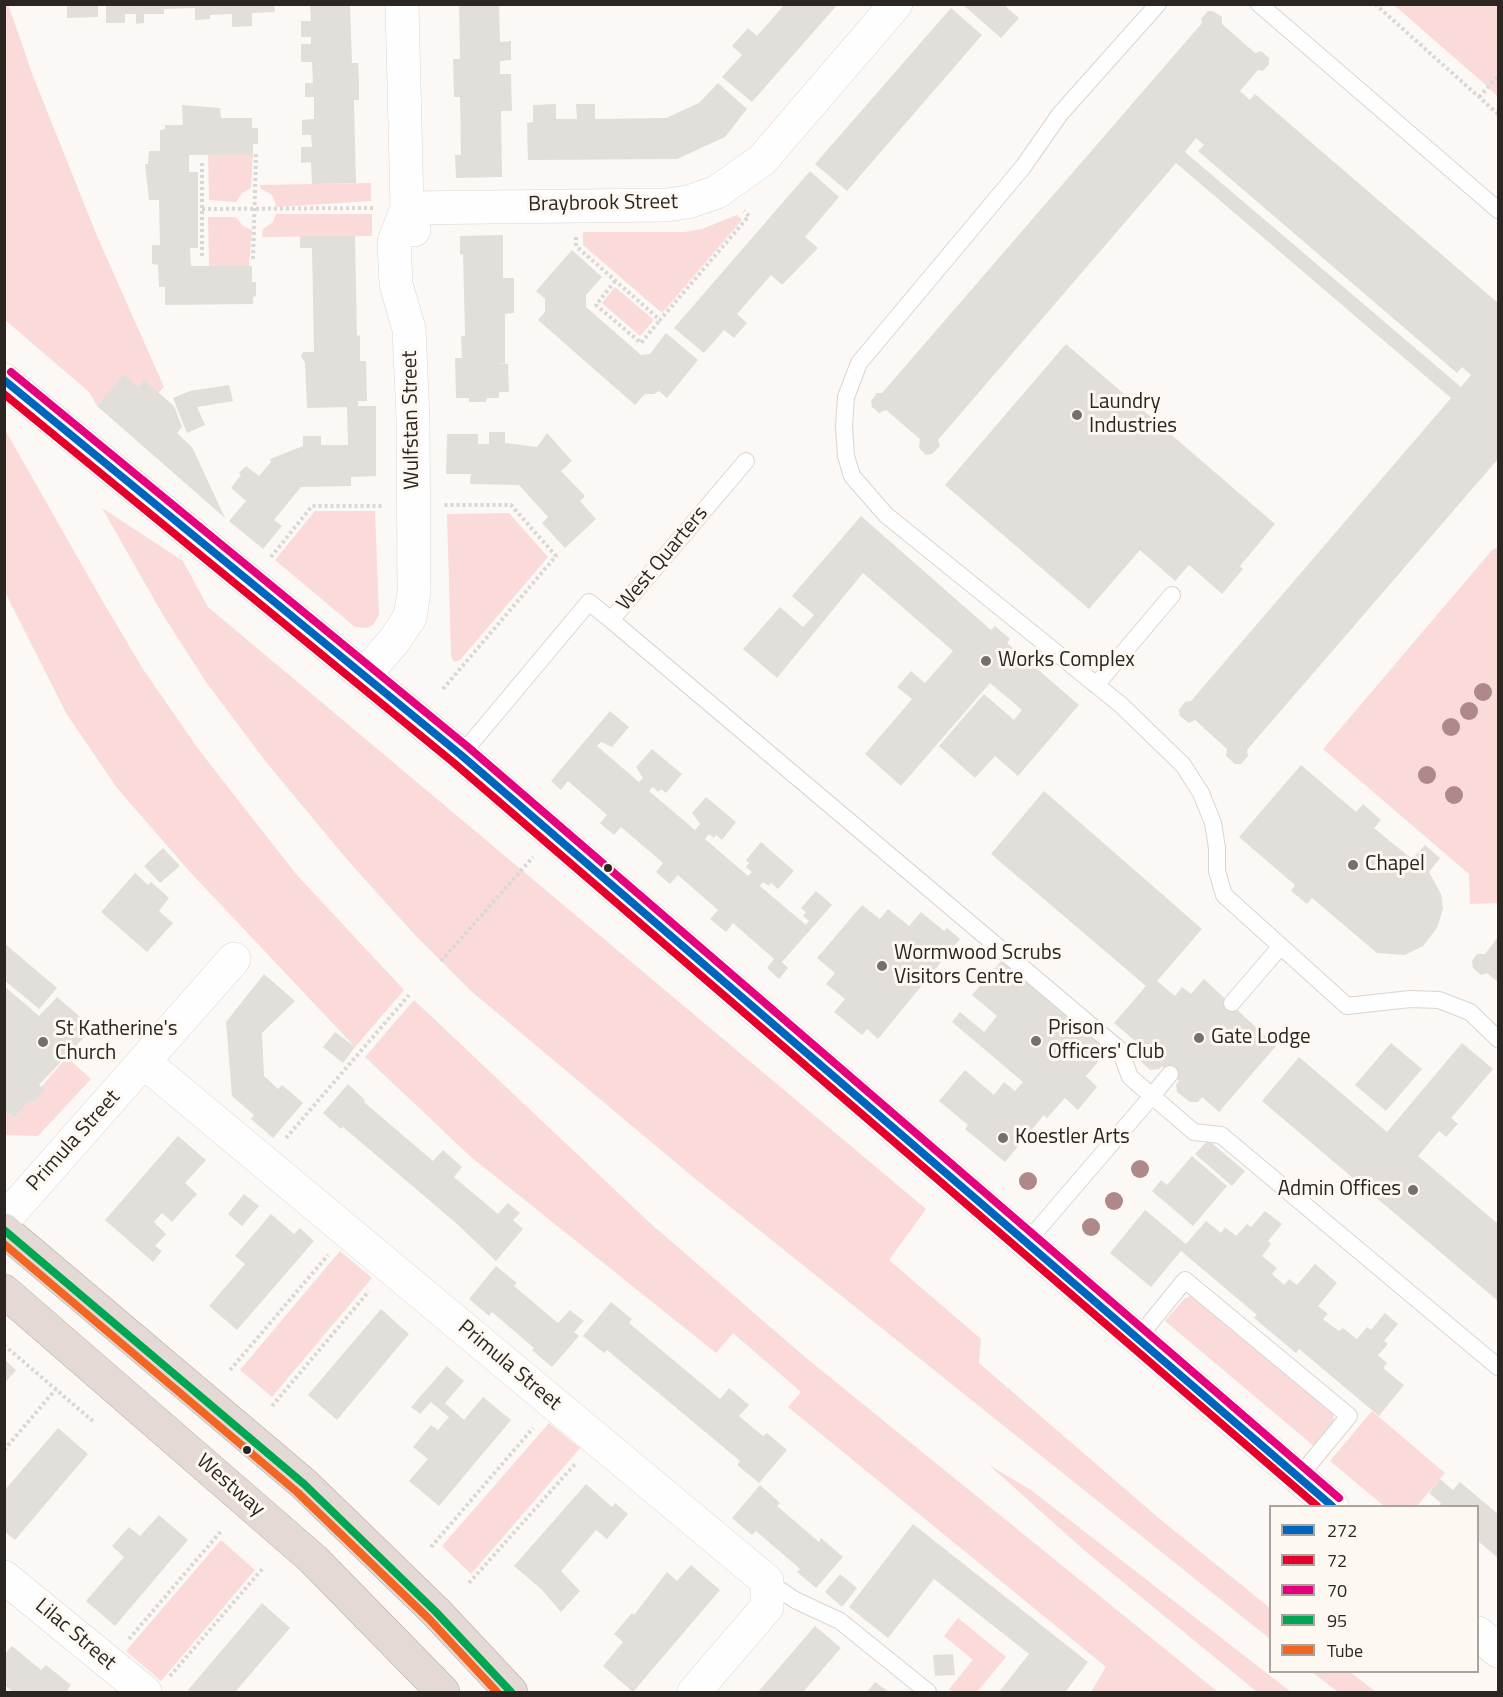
<!DOCTYPE html>
<html>
<head>
<meta charset="utf-8">
<style>
  body { margin:0 }
  #map { position:relative; width:1503px; height:1697px; overflow:hidden; background:#fbf8f5; font-family:"Titillium Web",sans-serif }
  canvas { display:block }
  .frame { position:absolute; inset:0; border:6px solid #2b2621; pointer-events:none }
  .legend { position:absolute; left:1269px; top:1505px; width:210px; height:168px; box-sizing:border-box; background:#fef8f2; border:2px solid #aaa49e; margin:0; padding:8px 10px; list-style:none; font-size:18px; color:#2b2621 }
  .legend li { display:flex; align-items:center; gap:12px; height:30px }
  .legend b { width:30px; border:2px solid #aaa49e }
</style>
</head>
<body>
<div id="map">
<canvas width="1503" height="1697"></canvas>
<div class="frame"></div>
<ul class="legend">
<li><b style="height:8px;background:#0065bd"></b>272</li>
<li><b style="height:8px;background:#e4002b"></b>72</li>
<li><b style="height:8px;background:#e5007d"></b>70</li>
<li><b style="height:8px;background:#00a651"></b>95</li>
<li><b style="height:8px;background:#f26522"></b>Tube</li>
</ul>
</div>
<script>
const ctx = document.querySelector('canvas').getContext('2d');
ctx.lineJoin = 'round';
function paint(path, color) {
  ctx.fillStyle = color;
  ctx.fill(path, 'evenodd');
}
function poly(rows) {
  const path = new Path2D();
  for (const r of rows) {
    path.moveTo(r[0], r[1]);
    for (let i = 2; i < r.length; i += 2) path.lineTo(r[i], r[i + 1]);
  }
  return path;
}
function trace(path, color, width, dash) {
  ctx.strokeStyle = color;
  ctx.lineWidth = width;
  ctx.lineCap = dash ? 'butt' : 'round';
  ctx.setLineDash(dash || []);
  ctx.stroke(path);
}
function label(font, color, halo, rows, align = 'center') {
  ctx.font = font + ' "Titillium Web",sans-serif';
  ctx.lineWidth = 6;
  ctx.setLineDash([]);
  ctx.textBaseline = 'middle';
  ctx.strokeStyle = halo;
  ctx.fillStyle = color;
  for (const [text, x, y, turn = 0] of rows) {
    ctx.save();
    ctx.translate(x, y);
    ctx.rotate((+turn || 0) * Math.PI / 180);
    ctx.textAlign = isNaN(turn) ? turn : align;
    if (halo) ctx.strokeText(text, 0, 0);
    ctx.fillText(text, 0, 0);
    ctx.restore();
  }
}
paint(poly([
  [8,4,33,76,97,236,164,387,158,393,144,381,139,387,124,375,97,406,89,392,5,320,4,5],
  [1394,5,1498,5,1498,97,1488,87],
  [208,155,253,155,251,188,242,193,236,202,209,200],
  [371,183,371,201,277,207,272,195,260,188,260,185],
  [276,214,372,214,372,236,262,237,263,229,273,222],
  [737,215,742,220,662,313,583,245,583,232,684,232,702,229],
  [208,217,236,217,243,226,252,230,249,266,209,266],
  [615,287,654,320,640,336,602,303],
  [4,428,103,602,143,669,199,750,296,874,404,990,355,1047,190,872,117,788,66,713,5,592],
  [102,508,183,561,208,607,926,1209,889,1260,981,1339,979,1363,1161,1520,1270,1608,1270,1639,693,1177,471,991,416,936,350,863,266,762,206,682,163,615],
  [315,511,375,511,379,615,373,625,367,628,355,627,275,560],
  [509,513,548,557,460,660,454,662,451,656,447,514],
  [1498,548,1498,903,1470,904,1469,874,1323,749,1493,549],
  [414,1000,650,1223,805,1357,1218,1692,1091,1692,1106,1667,788,1407,801,1392,733,1333,716,1353,471,1157,365,1057],
  [67,1057,91,1079,38,1136,5,1135,4,1110,14,1118,30,1100,33,1103,44,1090,41,1087],
  [340,1251,372,1278,272,1397,240,1370],
  [1191,1296,1196,1297,1333,1411,1334,1424,1315,1447,1165,1321,1185,1298],
  [1372,1411,1445,1473,1417,1506,1384,1506,1330,1461],
  [549,1423,580,1448,471,1574,442,1546],
  [989,1465,1031,1490,1291,1692,1257,1692,1085,1551],
  [221,1540,255,1570,161,1681,126,1651],
  [958,1618,1006,1657,977,1692,953,1692,949,1689,973,1660,944,1636],
  [1312,1672,1350,1672,1376,1692,1338,1692]
]), '#fadbda');
paint(poly([
  [67,4,98,4,98,17,67,18],
  [106,4,274,4,275,12,252,13,252,26,232,27,232,14,210,15,210,19,195,20,195,8,164,9,164,14,144,14,144,23,136,24,136,14,125,14,125,23,106,23],
  [459,4,499,4,500,42,511,41,511,60,500,61,500,74,511,74,512,111,501,111,502,177,456,178,455,155,461,155,460,97,454,97,453,59,460,59],
  [785,4,838,4,752,102,722,77,742,55,732,46,748,28,757,36],
  [962,4,1008,4,1006,7,1019,18,1001,38],
  [310,5,350,5,352,63,358,63,359,81,359,100,354,100,356,183,312,184,311,162,301,163,301,147,312,147,311,135,302,135,302,120,314,119,314,97,305,97,305,83,313,83,312,62,301,62,301,44,311,44,311,37,301,37,301,21,311,21],
  [951,8,982,35,847,191,815,164],
  [1208,11,1213,11,1222,17,1222,24,1255,53,1261,51,1269,58,1269,64,1263,71,1258,70,1240,91,1250,100,1255,94,1498,303,1498,459,1247,750,1248,756,1241,764,1235,764,1226,756,1227,749,1195,720,1189,723,1180,716,1179,710,1185,702,1191,701,1451,398,1176,163,938,440,940,446,932,454,926,455,919,448,920,439,886,410,879,413,872,407,871,401,877,393,882,393,1202,23,1201,19],
  [1196,138,1204,145,1198,151,1457,373,1462,367,1471,375,1461,387,1185,152],
  [718,83,747,109,725,137,677,159,528,160,527,123,533,122,533,105,556,104,556,119,577,119,576,104,595,104,595,119,666,118,699,103],
  [182,105,220,108,221,118,252,118,252,128,258,128,258,144,253,144,253,155,189,155,189,172,198,172,198,248,190,248,191,266,252,266,252,282,256,282,256,296,253,297,253,304,165,305,165,287,159,287,158,265,152,264,152,245,160,245,159,200,149,200,145,164,148,164,149,151,160,151,160,130,165,129,165,125,183,125],
  [810,171,839,197,805,237,818,248,782,285,771,275,737,314,747,323,734,338,724,330,704,353,674,328],
  [503,235,503,278,514,278,514,313,505,314,505,363,498,363,508,364,509,392,499,392,499,398,487,398,486,402,469,402,469,398,456,398,455,358,462,358,461,336,465,336,463,254,460,255,460,236],
  [300,236,355,236,357,336,360,335,360,361,366,361,367,401,358,401,358,406,376,406,376,476,351,477,351,486,301,487,274,520,282,526,263,549,229,521,246,501,231,488,241,475,239,473,246,466,259,476,271,462,270,459,303,446,303,436,321,436,321,445,348,445,347,407,307,408,305,363,301,356,303,352,314,352,312,248,300,248],
  [572,250,602,277,586,295,586,307,641,355,650,354,666,333,698,360,667,398,659,391,654,394,645,394,635,405,538,320,545,312,545,299,536,291],
  [1066,344,1275,524,1240,566,1243,569,1222,594,1189,565,1175,581,1140,550,1089,609,945,485],
  [124,374,139,387,144,380,174,406,182,427,177,433,192,447,225,518,97,406],
  [229,385,233,401,197,407,205,425,187,433,173,398,190,391],
  [489,432,505,432,505,443,537,447,547,433,572,461,561,471,585,496,580,501,596,519,565,548,542,523,548,517,519,485,470,484,471,474,446,474,447,434,478,434,478,444,489,444],
  [861,516,991,630,995,626,1010,639,1007,643,1079,705,1018,776,995,756,975,778,939,746,984,694,1014,720,1022,710,990,683,901,786,865,754,912,699,897,687,911,671,925,683,953,651,863,573,777,678,743,649,780,607,803,627,814,615,792,596],
  [610,711,629,727,612,747,601,742,597,746,639,782,643,778,636,767,652,749,682,774,666,793,661,789,658,792,653,787,649,791,695,830,700,824,692,813,706,797,736,822,722,840,716,835,714,838,709,834,705,839,748,876,752,872,746,867,749,863,746,860,761,842,794,871,778,889,771,883,769,886,763,882,760,886,806,925,809,921,803,916,806,912,801,908,816,891,832,905,782,962,788,968,779,979,767,968,774,959,733,923,726,932,710,919,718,910,678,875,670,884,656,872,663,863,621,827,614,835,600,823,607,815,568,781,561,790,551,781],
  [1301,765,1356,812,1363,804,1381,820,1374,828,1412,859,1425,845,1440,858,1429,872,1441,894,1443,909,1437,928,1423,946,1405,955,1377,953,1312,898,1307,904,1291,891,1295,885,1239,837],
  [1044,791,1202,929,1157,981,1175,996,1182,987,1191,994,1204,979,1276,1046,1219,1112,1202,1097,1198,1102,1190,1102,1177,1092,1176,1084,1179,1081,1162,1066,1159,1069,1150,1070,1138,1059,1141,1046,1114,1023,1146,986,991,854],
  [163,848,180,866,160,883,144,866],
  [135,873,148,885,151,882,169,898,159,911,173,923,147,952,101,912],
  [862,905,880,919,888,909,909,926,921,912,944,931,947,928,960,939,878,1039,867,1029,862,1035,834,1012,845,999,826,984,835,973,817,958],
  [1498,937,1498,982,1487,973,1481,975,1473,968,1472,961,1477,954,1485,954],
  [4,943,57,988,39,1009,4,980],
  [1002,960,1108,1050,1086,1076,1097,1087,1078,1110,1065,1098,1047,1118,1044,1115,1005,1162,965,1129,968,1125,939,1101,965,1070,994,1095,1004,1082,1015,1091,1023,1082,952,1022,960,1012,984,1032,997,1016,972,995],
  [264,974,295,1001,262,1033,264,1076,278,1089,282,1085,303,1103,273,1138,251,1119,254,1115,232,1096,226,1022],
  [4,986,39,1016,57,997,93,1028,39,1085,45,1090,33,1103,30,1100,14,1118,4,1110],
  [335,1032,355,1047,343,1063,323,1047],
  [1391,1043,1422,1069,1386,1111,1355,1085],
  [1462,1043,1493,1069,1451,1118,1458,1124,1446,1137,1439,1131,1418,1156,1498,1224,1498,1301,1262,1101,1299,1057,1387,1132],
  [348,1084,365,1100,364,1102,433,1161,443,1150,462,1167,454,1177,498,1214,508,1203,520,1213,513,1220,523,1229,496,1261,456,1223,343,1127,341,1129,323,1113],
  [178,1136,206,1160,185,1183,197,1194,172,1222,162,1213,154,1222,166,1234,155,1246,162,1251,153,1262,105,1220],
  [1208,1140,1245,1171,1232,1186,1195,1154],
  [1192,1156,1227,1186,1193,1226,1152,1191,1161,1180,1167,1185],
  [244,1194,259,1206,242,1226,228,1214],
  [1145,1210,1186,1244,1206,1221,1221,1233,1225,1227,1236,1236,1247,1224,1251,1227,1265,1211,1282,1224,1268,1241,1271,1244,1262,1256,1277,1268,1272,1274,1284,1285,1289,1279,1297,1285,1315,1264,1337,1283,1318,1306,1328,1314,1323,1319,1339,1331,1343,1328,1357,1339,1367,1327,1371,1330,1385,1313,1398,1324,1384,1341,1388,1344,1378,1355,1387,1363,1383,1368,1404,1385,1379,1416,1299,1349,1296,1353,1254,1318,1257,1315,1181,1251,1151,1287,1110,1253],
  [271,1214,294,1234,300,1228,314,1241,237,1330,209,1306,245,1264,235,1256],
  [496,1266,517,1283,514,1286,558,1323,570,1310,584,1321,574,1332,579,1336,552,1367,532,1350,534,1348,492,1312,489,1316,469,1299],
  [611,1302,632,1319,629,1323,720,1399,729,1388,749,1405,739,1416,763,1436,767,1433,787,1450,759,1483,737,1465,740,1461,607,1350,604,1353,583,1336],
  [381,1309,409,1334,337,1420,308,1395],
  [4,1359,16,1370,4,1384],
  [447,1366,464,1381,445,1403,464,1420,483,1397,511,1420,439,1506,409,1481,428,1459,413,1447,431,1425,438,1430,449,1417,431,1402,420,1414,411,1407],
  [58,1428,88,1454,15,1540,4,1531,4,1491],
  [1440,1479,1453,1490,1460,1482,1498,1514,1498,1558,1478,1541,1478,1506,1439,1506,1441,1503,1429,1493],
  [586,1484,612,1507,615,1503,628,1514,607,1539,596,1530,561,1571,580,1591,561,1612,542,1590,514,1566],
  [760,1485,780,1503,777,1506,819,1542,821,1538,843,1557,816,1588,797,1572,800,1569,756,1531,752,1535,732,1518],
  [159,1515,188,1540,115,1626,86,1601,124,1557,112,1546,129,1527,140,1536],
  [913,1524,1088,1662,1066,1691,1068,1692,999,1692,1029,1654,934,1579,888,1638,849,1607],
  [691,1565,720,1590,633,1692,603,1666,623,1642,614,1634,632,1613,634,1615,667,1572,677,1581],
  [840,1574,857,1588,842,1607,825,1592],
  [262,1603,290,1628,236,1691,237,1692,191,1692,188,1690],
  [815,1626,841,1648,803,1692,758,1692],
  [12,1646,41,1670,46,1665,71,1685,66,1692,13,1692,4,1685,4,1655],
  [953,1654,955,1675,935,1676,933,1655],
  [875,1682,889,1692,867,1692]
]), '#e2dfdb');
const lane = poly([
  [1158,4,1060,114,1023,167,859,363,846,397,844,426,846,456,852,476,886,515,1121,705,1183,765,1201,793,1213,823,1217,848,1217,871,1224,895,1347,1006,1410,999,1439,1000,1470,1012,1498,1039],
  [1259,4,1498,210],
  [611,620,1120,1050,1130,1077,1152,1096,1026,1243],
  [1096,685,1172,595],
  [461,755,589,602,611,620,746,461],
  [1232,1003,1281,946],
  [1170,1074,1152,1096,1194,1132,1221,1135,1498,1367],
  [1137,1339,1185,1280,1349,1416,1298,1478],
  [767,1581,795,1600,840,1621,928,1692]
]);
const street = poly([
  [402,4,407,208,414,230],
  [407,208,666,205,688,202,717,192,762,160,896,4],
  [364,675,394,641,410,617,414,592,413,417,409,329,396,284,394,242,407,208],
  [144,1062,767,1581,767,1607,694,1692],
  [4,1220,234,959],
  [4,1577,145,1692]
]);
const secondary = poly([
  [4,380,461,755,1332,1506],
  [1478,1633,1498,1651]
]);
const highway = poly([
  [4,1230,304,1484,436,1612,511,1692],
  [4,1291,313,1559,443,1692]
]);
trace(lane, '#dad5d1', 18);
trace(street, '#dad5d1', 34);
trace(secondary, '#dad5d1', 34);
trace(highway, '#b8aca6', 34);
trace(poly([
  [1375,4,1498,114],
  [1479,97,1498,76],
  [202,163,202,257],
  [202,209,373,208],
  [576,237,576,246,660,320,749,216,744,211],
  [253,259,256,154],
  [615,281,596,305,641,343,660,320],
  [271,557,312,506,383,506],
  [443,689,556,556,511,505,444,505],
  [441,961,533,857],
  [286,1138,409,995],
  [4,1345,94,1422],
  [230,1370,328,1255],
  [272,1406,369,1291],
  [4,1450,56,1389],
  [431,1547,533,1428],
  [469,1583,576,1463],
  [129,1639,222,1530],
  [170,1676,264,1567]
]), '#d9d8d7', 4, [3, 3]);
trace(lane, '#fefefe', 16);
trace(street, '#fefefe', 33);
trace(secondary, '#fefefe', 33);
trace(highway, '#e4d9d5', 33);
trace(poly([
  [4,380,461,755,1332,1506]
]), '#0065bd', 8);
trace(poly([
  [4,394,454,763,1317,1506]
]), '#e4002b', 8);
trace(poly([
  [11,372,468,747,1339,1498]
]), '#e5007d', 8);
trace(poly([
  [4,1230,304,1484,436,1612,511,1692]
]), '#00a651', 8);
trace(poly([
  [4,1244,297,1492,429,1619,497,1692]
]), '#f26522', 8);
ctx.fillStyle = '#af898a';
for (const [x, y] of [
  [1483,692],
  [1469,711],
  [1451,727],
  [1427,775],
  [1454,795],
  [1140,1169],
  [1028,1181],
  [1114,1201],
  [1091,1227]
]) {
  ctx.beginPath();
  ctx.arc(x, y, 9, 0, 2 * Math.PI);
  ctx.fill();
}
for (const [x, y, r, color] of [
  [1077,415,6,"#74706b"],
  [986,661,6,"#74706b"],
  [1353,865,6,"#74706b"],
  [608,868,5,"#2b2621"],
  [882,966,6,"#74706b"],
  [1199,1038,6,"#74706b"],
  [1036,1041,6,"#74706b"],
  [43,1042,6,"#74706b"],
  [1003,1138,6,"#74706b"],
  [1413,1190,6,"#74706b"],
  [247,1450,5,"#2b2621"]
]) {
  const dot = new Path2D();
  dot.arc(x, y, r, 0, 2 * Math.PI);
  ctx.fillStyle = color;
  ctx.fill(dot);
  trace(dot, '#fef8f2', 2);
}
label('21px', '#2b2621', '#fef8f2', [
  ["Braybrook Street",603,204,-1],
  ["Wulfstan Street",412,420,-91],
  ["West Quarters",663,559,-50],
  ["Primula Street",74,1141,-48],
  ["Primula Street",509,1366,40],
  ["Westway",230,1486,41],
  ["Lilac Street",75,1635,40]
]);
label('21px', '#2b2621', '#fef8f2', [
  ["Laundry",1089,403],
  ["Industries",1089,427],
  ["Works Complex",998,661],
  ["Chapel",1365,865],
  ["Wormwood Scrubs",894,954],
  ["Visitors Centre",894,978],
  ["Prison",1048,1029],
  ["Officers' Club",1048,1053],
  ["St Katherine's",55,1030],
  ["Church",55,1054],
  ["Gate Lodge",1211,1038],
  ["Koestler Arts",1015,1138],
  ["Admin Offices",1401,1190,"right"]
], 'left');
</script>
</body>
</html>
